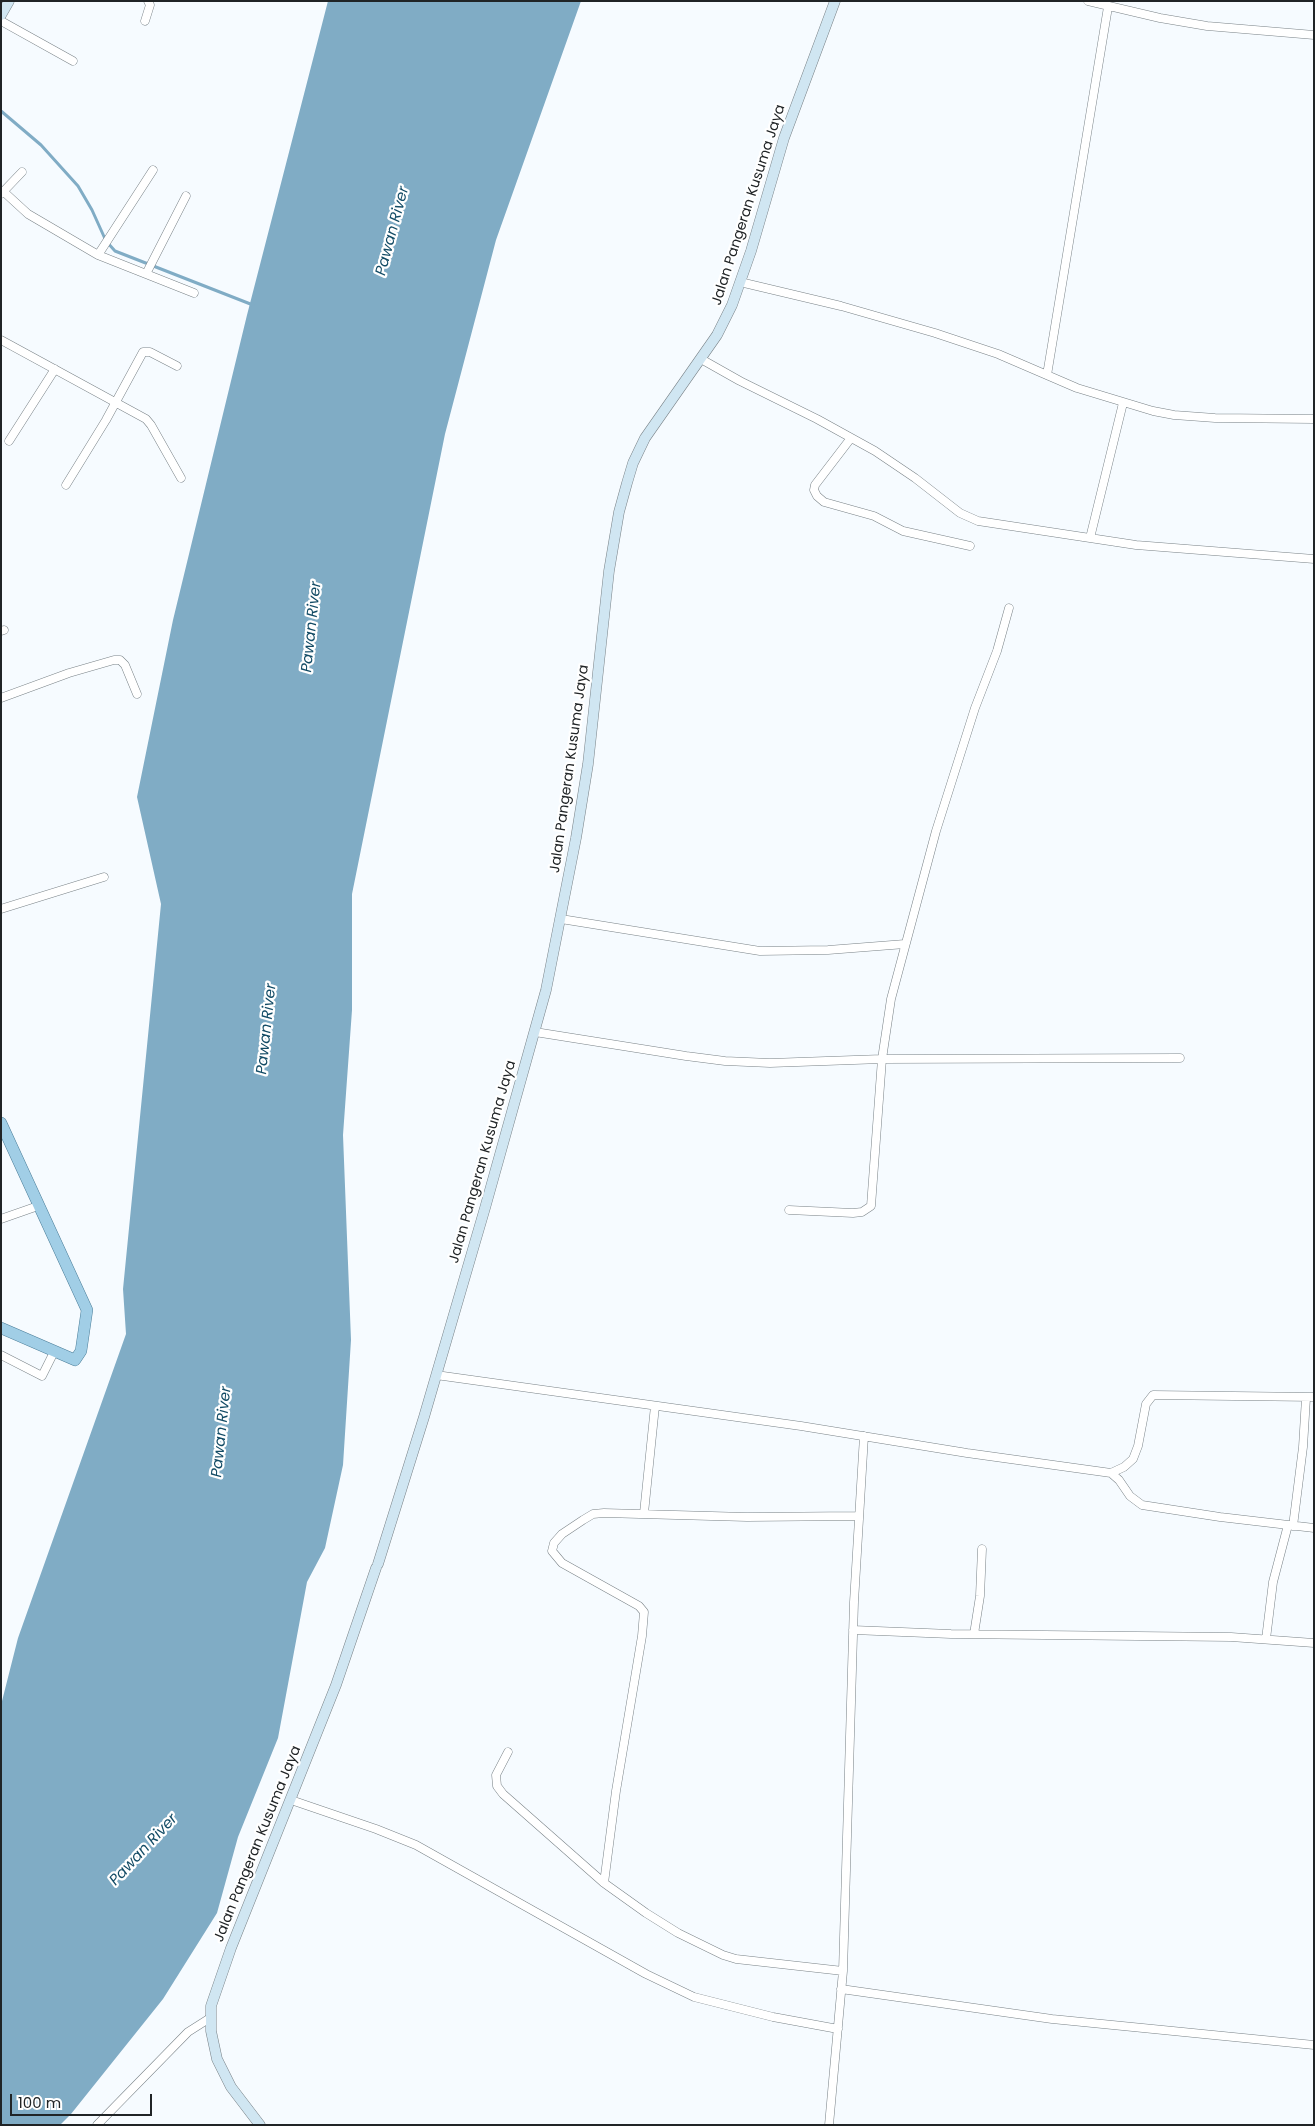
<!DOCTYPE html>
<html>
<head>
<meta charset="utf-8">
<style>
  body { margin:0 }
  #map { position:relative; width:1315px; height:2126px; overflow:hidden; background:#f6fbff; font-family:Poppins,sans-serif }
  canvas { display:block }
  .frame { position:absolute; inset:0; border:2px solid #202426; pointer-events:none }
  .scale { position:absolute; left:10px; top:2094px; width:142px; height:22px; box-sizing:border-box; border:2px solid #202426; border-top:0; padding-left:6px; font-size:15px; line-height:18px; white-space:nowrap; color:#202426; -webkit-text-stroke:4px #fff; paint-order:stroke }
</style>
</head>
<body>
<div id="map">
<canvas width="1315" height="2126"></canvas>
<div class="frame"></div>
<div class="scale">100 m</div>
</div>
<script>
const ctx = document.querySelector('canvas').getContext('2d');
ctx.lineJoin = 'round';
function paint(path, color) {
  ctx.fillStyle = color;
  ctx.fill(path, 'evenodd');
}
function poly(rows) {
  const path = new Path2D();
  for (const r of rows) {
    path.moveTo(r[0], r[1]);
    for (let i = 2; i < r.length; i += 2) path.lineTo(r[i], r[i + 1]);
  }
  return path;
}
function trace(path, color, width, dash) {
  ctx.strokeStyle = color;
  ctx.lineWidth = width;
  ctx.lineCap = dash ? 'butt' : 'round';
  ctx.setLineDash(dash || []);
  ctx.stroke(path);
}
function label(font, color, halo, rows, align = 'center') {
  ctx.font = font + ' Poppins,sans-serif';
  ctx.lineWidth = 4.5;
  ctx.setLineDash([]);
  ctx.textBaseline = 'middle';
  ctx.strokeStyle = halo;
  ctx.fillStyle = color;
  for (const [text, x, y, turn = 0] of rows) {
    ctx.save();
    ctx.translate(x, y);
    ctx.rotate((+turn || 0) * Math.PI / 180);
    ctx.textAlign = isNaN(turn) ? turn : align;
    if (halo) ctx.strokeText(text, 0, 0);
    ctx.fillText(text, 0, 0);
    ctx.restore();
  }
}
paint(poly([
  [328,1,581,1,496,240,445,434,352,894,352,1010,343,1135,351,1340,343,1465,325,1548,307,1582,278,1738,238,1837,217,1913,163,1999,71,2114,60,2125,1,2125,1,1705,18,1638,126,1334,123,1289,161,904,137,797,173,620,247,315]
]), '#80acc5');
trace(poly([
  [1,111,41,145,78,186,92,210,106,241,115,251,253,305]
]), '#80acc5', 3);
const street = poly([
  [1088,1,1160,18,1207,26,1314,35],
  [1,21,73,61],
  [145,21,150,5,148,1],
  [4,192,28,214,98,255,194,293],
  [1,194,22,172],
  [98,255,153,170],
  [146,274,186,196],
  [740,282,841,306,935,333,998,354,1077,388,1153,411,1174,415,1215,418,1314,419],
  [1,340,146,419,151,425,181,478],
  [701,359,740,381,817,419,875,451,915,478,960,513,978,521,1136,545,1314,559],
  [1047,375,1108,7],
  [851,438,815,485,814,490,817,496,824,502,874,516,903,531,970,546],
  [9,441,55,369],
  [66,485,106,420,143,352,150,352,177,366],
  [1090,538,1123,403],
  [1,631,4,630],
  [1,698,69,673,114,660,120,660,125,665,137,694],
  [1,909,104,877],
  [561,919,760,951,828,950,905,944],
  [535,1032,686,1056,725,1061,770,1063,882,1059,1180,1058],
  [789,1210,853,1213,862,1212,871,1206,882,1059,891,999,936,831,975,708,997,651,1009,608],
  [1,1219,38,1206],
  [1,1355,42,1376,54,1352],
  [436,1375,801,1426,967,1453,1111,1473,1124,1467,1133,1459,1138,1446,1146,1404,1153,1395,1314,1397],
  [1111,1473,1119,1480,1130,1496,1142,1505,1220,1517,1314,1528],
  [644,1513,655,1406],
  [1293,1526,1303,1447,1306,1398],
  [853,1630,951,1634,1231,1637,1314,1643],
  [974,1634,980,1596,982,1549],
  [1266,1639,1273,1582,1288,1525],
  [508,1752,496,1775,497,1786,503,1794,604,1883,646,1913,678,1933,723,1955,736,1959,843,1971],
  [291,1800,376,1829,416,1845,646,1974,694,1997,773,2017,838,2029],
  [604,1883,616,1791,642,1636,644,1612,639,1606,562,1563,552,1551,554,1543,562,1534,583,1520,593,1514,604,1513,747,1517,858,1516],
  [841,1989,1052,2019,1314,2045],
  [97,2125,188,2032,210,2018],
  [829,2125,843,1971,854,1602,864,1436]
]);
const secondary = poly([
  [1,15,9,1],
  [378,1564,424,1417,485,1208,546,990,576,838,588,764,609,571,619,512,627,483,633,463,645,438,717,335,732,305,751,251,784,138,835,1],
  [260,2125,231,2087,217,2059,211,2031,211,2006,231,1948,336,1685,376,1568]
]);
const primary = poly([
  [1,1123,87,1310,81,1351,75,1360,1,1328]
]);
trace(street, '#798287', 9);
trace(secondary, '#798287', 11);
trace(primary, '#4b7d98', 12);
trace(street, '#fff', 8);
trace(secondary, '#d0e6f2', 10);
trace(primary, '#a1cee6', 11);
label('14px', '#202426', '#fff', [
  ["Jalan Pangeran Kusuma Jaya",749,205,-72],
  ["Jalan Pangeran Kusuma Jaya",570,769,-82],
  ["Jalan Pangeran Kusuma Jaya",483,1162,-74],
  ["Jalan Pangeran Kusuma Jaya",258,1844,-68]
]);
label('italic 15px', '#124b65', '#fff', [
  ["Pawan River",393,231,-75],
  ["Pawan River",312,627,-84],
  ["Pawan River",267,1029,-84],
  ["Pawan River",222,1432,-84],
  ["Pawan River",144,1850,-47]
]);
</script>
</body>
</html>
